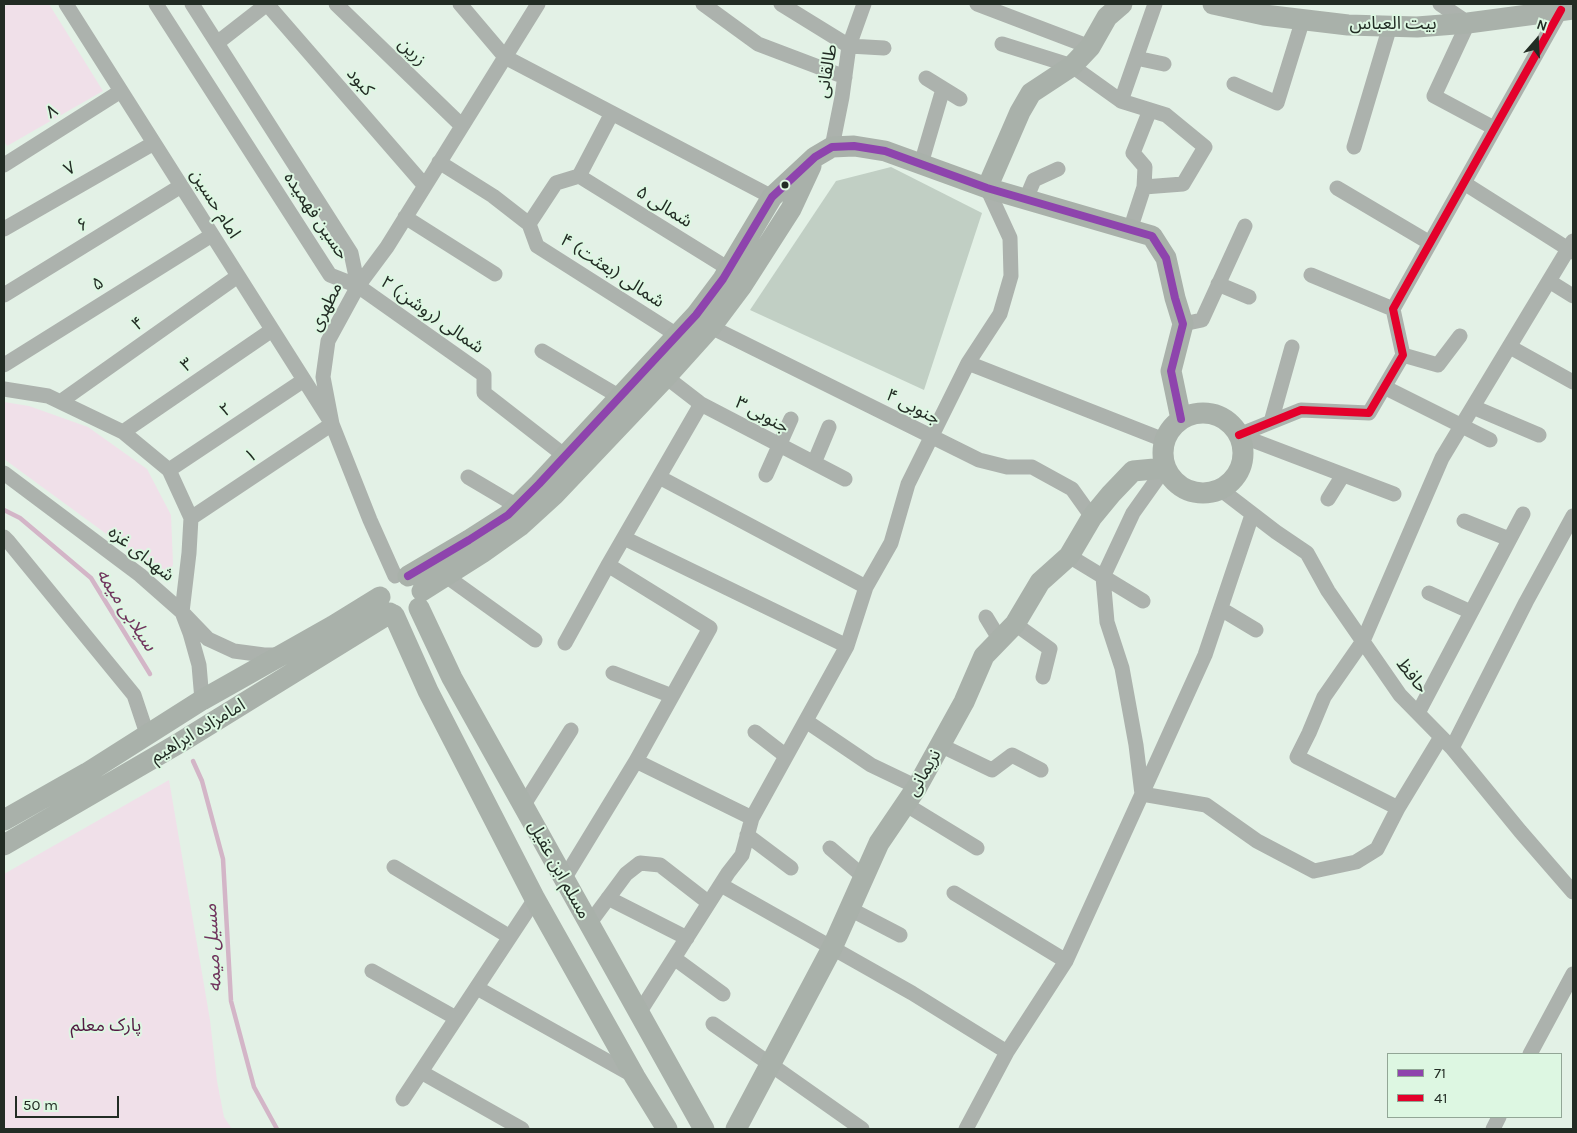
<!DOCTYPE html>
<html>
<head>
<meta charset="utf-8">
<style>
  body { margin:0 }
  #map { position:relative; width:1577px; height:1133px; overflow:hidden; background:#e3f1e6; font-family:Karla,sans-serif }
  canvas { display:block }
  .frame { position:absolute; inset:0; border:5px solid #222c24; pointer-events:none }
  .legend { position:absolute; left:1387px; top:1053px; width:175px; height:65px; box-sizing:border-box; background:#ddf7e2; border:1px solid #92a696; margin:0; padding:6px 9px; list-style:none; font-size:15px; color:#222c24 }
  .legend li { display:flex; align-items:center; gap:10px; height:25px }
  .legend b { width:25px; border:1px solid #92a696 }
  .north { position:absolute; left:1512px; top:15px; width:50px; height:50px; -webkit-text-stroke:4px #ddf7e2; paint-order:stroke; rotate:19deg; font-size:14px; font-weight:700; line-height:20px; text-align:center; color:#222c24 }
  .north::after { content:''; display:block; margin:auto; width:18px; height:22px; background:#222c24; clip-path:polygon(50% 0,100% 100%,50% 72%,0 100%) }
  .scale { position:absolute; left:15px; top:1096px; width:104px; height:22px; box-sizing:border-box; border:2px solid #222c24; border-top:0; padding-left:6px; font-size:15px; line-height:18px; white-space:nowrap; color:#222c24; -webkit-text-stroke:4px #ddf7e2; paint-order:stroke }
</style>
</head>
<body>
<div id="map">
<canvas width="1577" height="1133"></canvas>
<div class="frame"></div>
<ul class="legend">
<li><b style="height:6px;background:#8e44ad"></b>71</li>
<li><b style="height:6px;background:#e4002b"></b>41</li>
</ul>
<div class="north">N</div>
<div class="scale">50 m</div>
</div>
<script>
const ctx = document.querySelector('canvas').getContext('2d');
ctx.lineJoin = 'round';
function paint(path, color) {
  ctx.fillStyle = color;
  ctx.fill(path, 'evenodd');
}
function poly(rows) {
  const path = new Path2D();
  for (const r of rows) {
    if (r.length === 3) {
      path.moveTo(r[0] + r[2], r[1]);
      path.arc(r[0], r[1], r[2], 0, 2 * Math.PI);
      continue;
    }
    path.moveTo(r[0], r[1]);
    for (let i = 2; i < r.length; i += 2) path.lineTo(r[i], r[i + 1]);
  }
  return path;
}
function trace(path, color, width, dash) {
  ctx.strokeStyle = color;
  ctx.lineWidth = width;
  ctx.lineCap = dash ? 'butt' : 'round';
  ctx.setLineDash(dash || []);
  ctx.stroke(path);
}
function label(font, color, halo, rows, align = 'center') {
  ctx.font = font + ' Karla,"Noto Sans Arabic",sans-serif';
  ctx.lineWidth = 4;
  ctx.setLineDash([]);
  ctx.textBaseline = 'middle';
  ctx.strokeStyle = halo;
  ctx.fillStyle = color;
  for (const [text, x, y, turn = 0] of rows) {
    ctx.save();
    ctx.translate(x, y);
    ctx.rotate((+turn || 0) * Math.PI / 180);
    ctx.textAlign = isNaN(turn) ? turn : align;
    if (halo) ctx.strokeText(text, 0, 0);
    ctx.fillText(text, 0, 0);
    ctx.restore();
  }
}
paint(poly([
  [9,4,49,4,103,91,7,146,4,141,4,7],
  [4,402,29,406,88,427,147,469,171,515,173,564,168,579,4,459],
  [169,780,210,1020,217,1081,224,1117,232,1129,4,1129,4,874]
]), '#f0e0e9');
trace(poly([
  [4,510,20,518,91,578,150,674],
  [193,761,202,781,223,859,231,1001,254,1087,277,1129]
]), '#d3b5c7', 4.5);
paint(poly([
  [891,167,982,213,924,390,750,310,836,181]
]), '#c1cfc4');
trace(poly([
  [66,4,332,424,191,518],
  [156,4,330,275,358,286,484,375,484,393,565,456],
  [192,4,351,253,358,286],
  [267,4,425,186],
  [336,4,462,126],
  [460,4,505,57,772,197],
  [703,4,758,44,845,77],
  [781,4,849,46,884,48],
  [977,4,1090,47],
  [1440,4,1468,23,1434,96,1494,128],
  [217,43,267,4],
  [1002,44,1072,66,1121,101],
  [1136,58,1164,64],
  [926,78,960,99],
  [1234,84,1277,103,1303,19],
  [832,147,842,97,849,46,864,4],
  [1354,147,1390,26],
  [439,162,493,196,529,224,537,246,677,335],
  [921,164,943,89],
  [4,165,121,91],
  [579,176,729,269],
  [1464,183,1573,252],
  [1144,187,1145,167,1133,153,1150,110],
  [1337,188,1430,243],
  [1026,199,1034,180,1058,169],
  [405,217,495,274],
  [529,224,556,183,579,176,612,113],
  [4,229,154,143],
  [1130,230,1144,187,1183,184,1205,147,1166,115,1121,101,1155,4],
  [1311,275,1393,309],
  [1549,281,1573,296],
  [1218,284,1249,297],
  [4,295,181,186],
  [1183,324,1202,320,1245,226],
  [711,327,979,460,1007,467,1032,467,1072,489,1092,517],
  [1510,347,1573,382],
  [542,351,620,397],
  [1403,355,1438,365,1460,336],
  [968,363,1164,440],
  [4,365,212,235],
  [666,377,701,404,845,479],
  [1384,387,1490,440],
  [4,389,48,396,123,432,169,470,191,518,189,553,182,612,190,633,199,665,202,700],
  [60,402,238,276],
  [1473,407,1539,435],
  [1271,422,1292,347],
  [123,432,272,330],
  [1239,435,1301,410,1369,413,1403,355,1393,309,1561,10],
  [1239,435,1394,494],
  [814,463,829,427],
  [169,470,304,380],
  [4,473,140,575,182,612,208,639,234,651,264,655,280,655],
  [766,475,791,419],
  [468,477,517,506],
  [659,477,866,587],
  [1220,489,1276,532,1307,553,1328,591,1400,695,1452,748,1520,831,1573,892],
  [1328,499,1343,475],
  [1252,515,1205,655,1142,794,1206,805,1257,841,1314,871,1356,862,1377,849,1398,808,1441,737],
  [1464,521,1509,539],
  [4,537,8,541,134,695,147,734],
  [624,538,847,646],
  [1069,556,1143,601],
  [395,576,370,520,332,424,323,377,328,341,358,286,387,247,538,4],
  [446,576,535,640],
  [1429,593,1471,612],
  [1221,609,1256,630],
  [986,617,1000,640],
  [1015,624,1050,649,1043,677],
  [565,643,608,565,701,404],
  [613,673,672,696],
  [1418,713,1523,514],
  [806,721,871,765,917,787],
  [755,732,786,756],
  [940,745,992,770,1012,755,1041,770],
  [1452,748,1526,602,1573,516],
  [636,761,752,818,742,855,728,873,639,1013],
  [905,804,977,848],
  [523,806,571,730],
  [1398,808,1297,757,1309,733,1324,697,1363,641,1442,458,1573,241],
  [752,818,847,646,866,587,891,543,908,484,968,363,1000,314,1011,276,1010,238,987,188],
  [747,835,791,868],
  [830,848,864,877],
  [394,867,510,937],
  [564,879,636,761,710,628,608,565],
  [721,885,912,993,1007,1052],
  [954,893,1066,961],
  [608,898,687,938],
  [850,909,900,935],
  [589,924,626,874,640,863,660,865,709,903],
  [674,958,723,994],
  [372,971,456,1018],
  [477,988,634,1076],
  [713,1024,862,1129],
  [1530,1054,1573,974],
  [421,1072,522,1129],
  [403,1099,535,899],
  [966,1129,1007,1052,1066,961,1142,794,1136,745,1122,668,1107,622,1103,577,1133,513,1165,468],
  [1493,1129,1499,1117]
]), '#acb2ad', 15);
trace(poly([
  [1213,4,1264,15,1348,25,1417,27,1468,23,1573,9],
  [987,188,1020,112,1031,93,1072,66,1090,47,1107,17,1122,4],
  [1203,453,40],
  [408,576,469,540,508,515,539,484,696,315,723,279,772,197,815,157,832,147,854,146,885,151,987,188,1152,236,1166,258,1175,298,1183,324,1171,371,1181,419],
  [422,591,482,553,520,526,554,495,666,377,711,327,741,287,791,209,811,166],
  [419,608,452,678,704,1129],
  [394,615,428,691,535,899,635,1077,667,1129],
  [4,820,87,773,202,700,333,626,380,597],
  [4,845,181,742,390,613],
  [736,1129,832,948,879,843,917,787,964,702,984,656,1015,624,1040,582,1069,556,1092,517,1111,494,1133,471,1165,468]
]), '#a9b1aa', 21);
trace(poly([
  [408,576,469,540,508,515,539,484,696,315,723,279,772,197,815,157,832,147,854,146,885,151,987,188,1152,236,1166,258,1175,298,1183,324,1171,371,1181,419]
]), '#8e44ad', 8);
trace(poly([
  [1239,435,1301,410,1369,413,1403,355,1393,309,1561,10]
]), '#e4002b', 8);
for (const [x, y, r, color] of [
  [785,185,4.5,"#222c24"]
]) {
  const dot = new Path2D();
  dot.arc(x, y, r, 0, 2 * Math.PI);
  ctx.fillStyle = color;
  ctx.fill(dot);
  trace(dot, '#ddf7e2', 2);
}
label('18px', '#222c24', '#ddf7e2', [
  ["بیت العباس",1393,24],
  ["زرین",412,52,44],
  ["طالقانی",827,71,-80],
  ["کبود",360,82,49],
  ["۸",52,112,-32],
  ["۷",70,169,-30],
  ["امام حسین",215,204,58],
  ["۵ شمالی",664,207,32],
  ["حسین فهمیده",316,216,56],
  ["۶",83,225,-32],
  ["۴ شمالی (بعثت)",612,271,33],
  ["۵",98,284,-32],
  ["مطهری",326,307,-63],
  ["۲ شمالی (روشن)",432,315,35],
  ["۴",138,324,-35],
  ["۳",187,365,-35],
  ["۴ جنوبی",913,407,27],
  ["۲",226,410,-34],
  ["۳ جنوبی",762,415,28],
  ["۱",251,456,-34],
  ["شهدای غزه",141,554,38],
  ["حافظ",1412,676,52],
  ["امامزاده ابراهیم",198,731,-31],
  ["نریمانی",924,773,-60],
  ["مسلم ابن عقیل",559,870,61]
]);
label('18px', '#531a43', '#ddf7e2', [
  ["پارک معلم",106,1026]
]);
label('italic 19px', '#71355e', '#ddf7e2', [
  ["سیلابی میمه",126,610,57],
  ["مسیل میمه",213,948,-93]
]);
</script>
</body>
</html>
